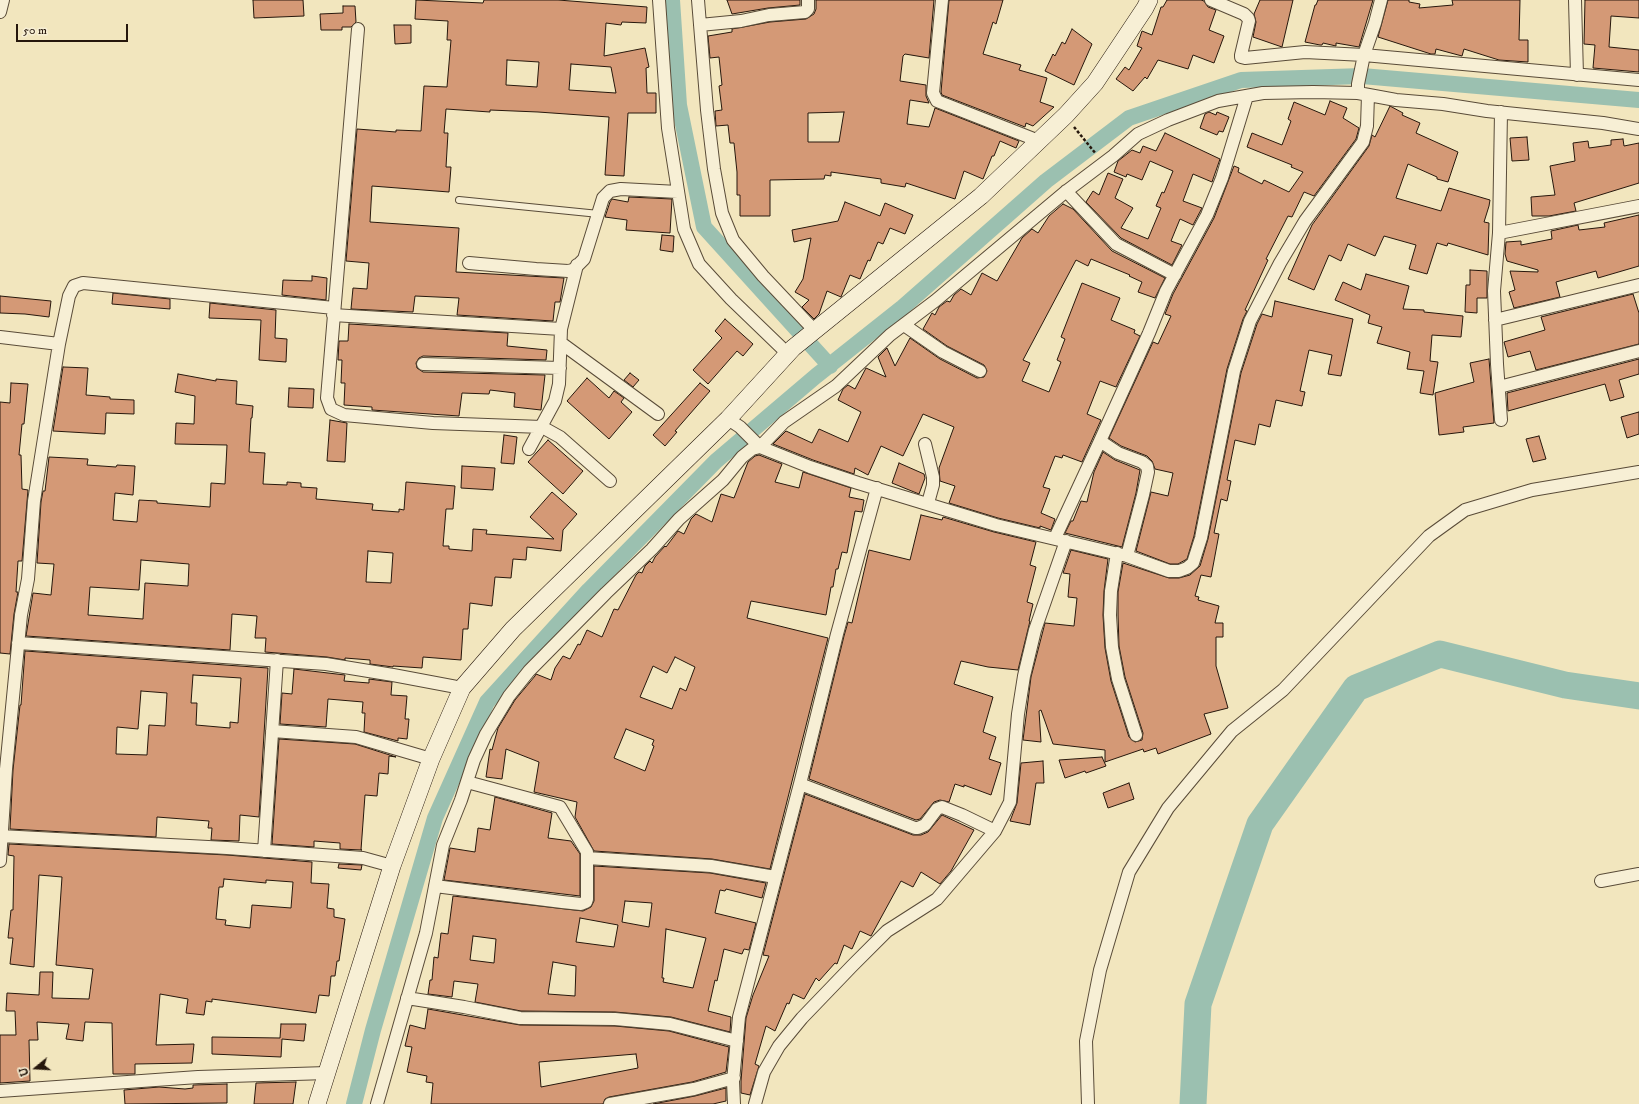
<!DOCTYPE html>
<html>
<head>
<meta charset="utf-8">
<style>
  body { margin:0 }
  #map { position:relative; width:1639px; height:1104px; overflow:hidden; background:#f2e6be; font-family:"IM FELL DW Pica",serif }
  canvas { display:block }
  .north { position:absolute; left:16px; top:1048px; width:40px; height:40px; -webkit-text-stroke:3px #f7efd5; paint-order:stroke; rotate:252deg; font-size:11px; font-weight:700; line-height:16px; text-align:center; color:#26170c }
  .north::after { content:''; display:block; margin:auto; width:14px; height:18px; background:#26170c; clip-path:polygon(50% 0,100% 100%,50% 72%,0 100%) }
  .scale { position:absolute; left:16px; top:24px; width:112px; height:18px; box-sizing:border-box; border:2px solid #26170c; border-top:0; padding-left:5px; font-size:12px; line-height:14px; white-space:nowrap; color:#26170c; -webkit-text-stroke:3px #f7efd5; paint-order:stroke }
</style>
</head>
<body>
<div id="map">
<canvas width="1639" height="1104"></canvas>
<div class="north">U</div>
<div class="scale">50 m</div>
</div>
<script>
const ctx = document.querySelector('canvas').getContext('2d');
ctx.lineJoin = 'round';
function poly(rows) {
  const path = new Path2D();
  for (const r of rows) {
    path.moveTo(r[0], r[1]);
    for (let i = 2; i < r.length; i += 2) path.lineTo(r[i], r[i + 1]);
  }
  return path;
}
function trace(path, color, width, dash) {
  ctx.strokeStyle = color;
  ctx.lineWidth = width;
  ctx.lineCap = dash ? 'butt' : 'round';
  ctx.setLineDash(dash || []);
  ctx.stroke(path);
}
function paint(path, color) {
  ctx.fillStyle = color;
  ctx.fill(path, 'evenodd');
}
trace(poly([
  [672,0,679,105,704,227,830,366],
  [354,1104,373,1030,435,818,487,702,589,590,716,461,816,376,903,307,1046,181,1129,118,1241,80,1362,76,1639,100]
]), '#9bc0b0', 16);
trace(poly([
  [1193,1104,1198,1004,1260,824,1356,688,1440,654,1565,685,1639,696]
]), '#9bc0b0', 27);
const building = poly([
  [253,0,303,0,304,16,254,18,253,0],
  [416,0,483,3,484,0,558,0,647,7,646,23,622,22,621,25,606,23,604,56,645,48,649,67,646,68,647,93,656,93,656,113,628,113,624,176,605,175,609,117,538,112,490,110,490,112,446,109,444,133,448,133,446,167,451,167,449,192,372,186,370,222,459,228,456,272,564,278,560,302,555,302,553,321,457,315,459,298,415,296,413,312,351,309,353,288,367,289,369,263,346,261,357,129,396,132,396,130,421,131,424,86,447,87,451,40,447,40,448,21,415,19,416,0],
  [507,60,539,62,537,87,506,85,507,60],
  [571,64,611,67,616,93,569,90,571,64],
  [727,0,800,0,800,5,768,8,732,14,727,0],
  [816,0,934,0,929,58,905,54,903,56,900,81,926,85,926,96,929,103,910,100,907,124,929,127,935,108,1019,141,1016,148,1000,141,994,156,992,156,983,179,964,171,955,199,906,183,905,187,881,183,881,179,831,172,831,176,825,175,824,179,770,180,770,216,740,216,740,195,737,195,737,172,734,143,730,143,728,125,716,126,715,111,722,110,719,86,722,85,719,57,710,58,708,36,732,32,732,29,770,22,806,19,814,14,816,9,816,0],
  [844,112,839,142,808,142,808,113,844,112],
  [949,0,1003,0,996,24,993,22,983,54,1021,65,1019,70,1047,78,1040,102,1054,107,1033,126,1026,123,1025,127,942,95,941,92,949,0],
  [1167,0,1201,0,1204,1,1208,7,1216,10,1209,30,1224,36,1214,63,1193,55,1188,69,1158,60,1147,79,1145,77,1133,91,1116,79,1125,67,1129,70,1142,48,1137,46,1142,31,1152,35,1161,7,1163,7,1167,0],
  [1260,0,1293,0,1282,47,1253,37,1256,22,1254,14,1260,0],
  [1318,0,1373,0,1359,47,1336,43,1336,46,1323,43,1322,45,1320,45,1305,42,1315,5,1316,5,1318,0],
  [1388,0,1409,0,1409,2,1420,4,1419,8,1453,5,1452,0,1520,0,1519,40,1528,40,1528,62,1499,60,1464,49,1462,56,1436,49,1435,54,1431,54,1378,37,1388,0],
  [1585,0,1639,0,1639,18,1611,16,1609,47,1639,50,1639,72,1593,68,1595,45,1584,44,1585,0],
  [343,6,355,6,356,22,351,27,342,27,342,30,321,30,320,14,343,13,343,6],
  [394,25,411,25,411,43,395,44,394,25],
  [1072,29,1092,44,1074,85,1045,71,1053,54,1055,56,1062,42,1065,44,1072,29],
  [1330,101,1347,108,1343,118,1359,128,1356,139,1314,196,1304,192,1292,217,1288,216,1266,259,1268,260,1245,310,1247,311,1243,319,1227,369,1194,536,1187,559,1178,564,1170,564,1136,551,1151,492,1168,496,1173,473,1155,469,1152,461,1147,456,1121,446,1109,438,1153,342,1158,344,1171,316,1165,314,1173,294,1214,218,1234,166,1239,168,1238,172,1262,184,1264,180,1289,192,1303,172,1291,167,1292,165,1247,147,1252,133,1282,145,1291,121,1288,119,1294,102,1325,115,1330,101],
  [1390,106,1403,113,1402,115,1420,123,1416,133,1458,152,1448,182,1437,179,1437,177,1408,164,1396,198,1441,211,1449,188,1490,200,1489,206,1484,222,1489,223,1488,255,1448,243,1447,246,1437,243,1427,274,1409,269,1416,245,1384,236,1375,256,1348,244,1341,261,1329,255,1314,290,1288,279,1312,225,1369,146,1372,135,1375,137,1390,106],
  [1209,112,1216,115,1217,112,1229,117,1223,132,1219,131,1217,135,1200,128,1205,114,1209,112],
  [1165,133,1220,159,1212,182,1193,174,1183,201,1202,208,1193,225,1180,219,1171,241,1182,245,1172,265,1121,238,1086,202,1093,191,1099,195,1108,173,1123,179,1115,198,1133,208,1121,228,1148,239,1161,208,1156,206,1162,192,1164,193,1173,171,1150,161,1142,180,1127,174,1126,177,1114,172,1118,161,1132,150,1140,153,1143,146,1156,151,1165,133],
  [1527,137,1529,160,1512,161,1510,138,1527,137],
  [1623,139,1624,146,1639,143,1639,183,1574,203,1576,211,1549,216,1532,216,1531,197,1555,195,1550,166,1575,161,1573,143,1588,141,1589,148,1611,145,1611,140,1623,139],
  [629,197,672,199,670,233,626,230,627,220,605,217,610,202,612,199,628,202,629,197],
  [845,202,880,216,885,203,913,215,905,234,890,228,883,244,878,242,870,261,868,260,860,279,850,275,841,297,827,291,819,314,814,319,802,307,809,300,795,292,803,279,811,238,794,242,792,230,838,221,845,202],
  [1063,204,1073,209,1112,251,1165,278,1155,298,1138,292,1142,282,1129,276,1130,275,1091,259,1088,266,1076,260,1023,360,1030,363,1022,381,1049,392,1061,362,1057,360,1065,339,1061,337,1082,283,1120,298,1111,320,1135,330,1134,333,1140,336,1116,387,1100,381,1087,414,1101,420,1082,462,1063,455,1062,458,1055,456,1043,487,1050,489,1041,513,1055,519,1051,530,1040,526,1040,528,998,518,949,503,955,486,940,481,939,468,954,427,923,414,903,456,881,446,868,475,855,468,854,474,813,460,773,444,786,431,812,443,819,429,848,442,861,412,838,400,843,389,848,385,855,389,866,368,886,377,878,357,887,348,895,366,910,338,940,359,977,378,984,377,987,371,984,365,947,346,923,329,932,313,935,315,939,307,947,301,950,302,954,295,961,289,971,295,982,273,997,281,1022,238,1032,229,1038,233,1049,216,1063,204],
  [1639,215,1639,266,1598,278,1596,271,1556,282,1560,297,1514,308,1509,292,1515,290,1510,271,1538,272,1538,270,1507,261,1505,254,1506,242,1521,241,1521,245,1552,239,1551,231,1578,225,1579,230,1605,227,1604,223,1639,215],
  [662,235,674,236,673,252,660,250,662,235],
  [1470,270,1487,271,1487,298,1477,298,1477,313,1465,312,1466,285,1470,285,1470,270],
  [1366,274,1409,286,1403,309,1424,310,1424,312,1463,316,1461,337,1432,335,1430,361,1438,362,1433,395,1420,393,1424,371,1407,369,1410,352,1377,343,1382,327,1368,323,1370,315,1335,300,1343,282,1361,290,1366,274],
  [312,276,327,278,326,300,282,295,283,280,312,281,312,276],
  [113,293,170,299,170,309,112,304,113,293],
  [1633,294,1639,313,1639,344,1536,370,1530,351,1508,357,1504,342,1545,330,1541,317,1633,294],
  [0,296,51,301,49,317,25,314,0,313,0,296],
  [1275,301,1353,319,1341,376,1328,374,1332,355,1309,350,1300,391,1305,392,1302,406,1276,400,1270,427,1259,424,1255,445,1235,440,1227,480,1231,481,1227,501,1221,499,1214,533,1219,534,1211,577,1201,575,1195,596,1199,597,1198,600,1219,606,1215,623,1223,623,1223,637,1216,637,1216,666,1228,708,1204,714,1211,734,1158,754,1156,748,1144,752,1143,749,1105,762,1105,750,1053,744,1041,710,1039,711,1041,742,1023,740,1031,677,1045,623,1074,626,1077,598,1068,597,1070,574,1063,573,1071,550,1108,559,1104,591,1103,615,1105,648,1111,681,1129,737,1135,742,1142,740,1143,733,1125,677,1119,646,1118,615,1118,592,1123,563,1169,578,1179,578,1190,575,1200,566,1208,539,1241,373,1257,324,1262,314,1272,317,1275,301],
  [210,303,276,310,275,338,287,339,286,362,259,360,261,320,209,318,210,303],
  [725,319,753,344,743,356,737,351,708,384,693,370,722,338,715,331,725,319],
  [349,324,508,333,507,346,547,350,546,360,423,356,419,358,416,363,417,368,423,372,545,375,541,410,514,407,515,393,490,390,489,394,462,393,459,416,372,410,372,407,344,405,345,383,341,383,342,360,338,360,339,341,348,341,349,324],
  [1489,359,1494,423,1463,427,1464,432,1439,435,1435,393,1474,382,1470,363,1489,359],
  [1639,359,1639,374,1619,380,1624,397,1610,401,1605,384,1508,411,1507,393,1639,359],
  [63,367,88,368,86,395,110,397,110,399,134,400,134,414,106,413,105,434,53,431,63,367],
  [630,373,639,380,633,387,624,380,630,373],
  [178,374,216,381,216,379,237,381,236,404,253,406,252,418,251,418,249,452,265,453,263,484,287,485,287,482,301,483,301,487,317,488,316,499,373,504,372,510,399,512,399,509,404,510,406,482,455,486,453,509,446,509,443,546,449,546,449,549,472,551,473,529,487,530,486,534,554,539,530,517,552,492,577,514,563,530,561,551,527,547,526,560,513,559,511,578,495,577,492,606,470,603,468,629,463,629,461,660,423,657,422,668,393,666,393,667,370,664,370,660,345,658,345,660,327,657,265,652,266,638,255,638,257,616,232,614,230,650,26,636,33,593,51,595,54,564,37,563,41,502,43,491,45,491,49,457,88,459,87,465,116,467,117,465,135,466,133,495,115,493,113,520,137,522,139,500,157,501,157,503,210,507,211,483,225,484,227,445,175,444,176,423,194,424,195,396,175,392,178,374],
  [368,551,393,553,391,583,366,582,368,551],
  [141,560,189,564,188,586,145,583,143,619,88,615,90,587,139,590,141,560],
  [587,378,609,398,614,391,624,398,621,402,632,412,609,439,567,401,587,378],
  [11,383,28,384,24,424,22,424,19,455,21,455,22,489,28,490,22,561,18,561,16,592,18,592,14,614,10,654,0,653,0,402,10,403,11,383],
  [700,383,710,391,675,431,677,432,665,446,653,435,700,383],
  [289,388,314,389,313,408,288,407,289,388],
  [1639,412,1639,434,1627,438,1621,417,1639,412],
  [330,420,347,423,345,462,327,461,330,420],
  [504,435,517,437,514,464,501,463,504,435],
  [1539,436,1546,459,1533,462,1526,439,1539,436],
  [548,440,583,471,563,494,528,462,548,440],
  [1103,452,1115,460,1140,470,1136,493,1122,547,1065,533,1071,521,1073,521,1081,501,1087,502,1094,472,1103,452],
  [759,455,782,464,775,482,799,488,803,472,851,488,849,497,864,500,862,512,855,511,847,553,842,552,838,569,836,569,833,587,831,587,826,615,751,601,747,618,828,638,770,869,712,859,594,851,575,817,577,802,534,792,539,762,506,749,502,779,486,777,490,749,492,750,498,728,515,700,535,676,536,674,551,680,555,668,563,656,570,659,578,644,580,645,587,630,602,637,614,609,618,610,636,575,639,572,642,573,645,566,650,561,652,563,655,557,665,546,666,547,678,531,684,534,691,519,696,514,712,522,721,494,734,498,748,462,755,456,759,455],
  [675,657,695,667,686,691,680,688,672,709,640,697,653,666,667,673,675,657],
  [626,729,654,740,652,745,654,746,645,771,614,758,626,729],
  [899,463,924,474,925,478,919,494,892,483,899,463],
  [462,466,495,468,493,490,461,488,462,466],
  [921,515,942,520,943,517,994,532,1036,542,1030,565,1036,567,1027,602,1033,604,1029,621,1030,621,1018,670,988,667,961,661,954,684,993,697,983,732,996,737,989,759,1001,763,991,795,964,785,964,787,955,784,949,802,940,800,934,802,920,819,916,820,809,779,844,636,848,622,852,623,869,550,910,560,921,515],
  [25,651,268,668,259,817,240,815,239,841,211,840,212,828,208,828,209,821,157,817,156,837,10,829,13,770,20,705,21,705,25,651],
  [193,675,241,678,238,723,230,722,230,728,196,725,197,703,191,703,193,675],
  [141,691,167,693,165,726,149,725,147,755,116,754,117,727,138,729,141,691],
  [294,669,345,675,344,681,369,683,369,679,392,682,391,695,407,696,405,719,409,719,407,739,398,738,398,741,364,732,365,713,362,713,363,702,328,699,326,727,280,724,282,693,292,694,294,669],
  [279,739,355,744,396,757,389,756,388,774,379,773,377,796,365,795,361,850,362,850,340,849,340,843,314,841,314,847,272,844,279,739],
  [1102,757,1106,766,1086,773,1085,771,1065,778,1059,760,1102,757],
  [1043,761,1044,783,1036,783,1030,825,1010,821,1017,803,1021,763,1043,761],
  [1129,783,1134,799,1108,808,1103,793,1129,783],
  [805,794,913,835,921,835,928,832,942,815,974,830,951,871,940,884,921,872,913,887,901,881,871,936,860,931,852,949,844,945,837,964,835,963,819,981,816,978,804,999,793,994,789,1004,787,1003,775,1031,766,1026,755,1064,759,1066,750,1095,741,1093,741,1081,746,1018,753,995,769,956,763,955,805,794],
  [495,797,552,813,548,838,571,841,580,854,580,896,444,880,450,848,475,852,478,828,490,830,495,797],
  [9,844,227,855,312,862,311,883,329,884,327,908,334,909,334,917,345,919,339,961,337,961,335,976,331,976,329,996,319,995,316,1013,212,999,212,1002,206,1001,204,1015,186,1013,188,999,160,994,156,1045,194,1044,192,1063,135,1064,135,1074,113,1074,112,1023,85,1022,83,1041,66,1039,69,1024,37,1022,38,1040,29,1040,30,1081,0,1083,0,1035,16,1035,15,1011,6,1011,7,993,39,995,40,972,53,972,52,998,89,999,93,969,56,965,62,877,39,875,34,967,10,964,13,938,8,938,11,910,13,910,14,856,8,855,9,844],
  [224,879,266,883,266,880,293,882,291,908,252,905,250,928,225,925,226,920,216,919,219,887,223,887,224,879],
  [339,864,362,865,361,870,338,868,339,864],
  [594,866,710,873,766,883,762,898,726,889,725,891,720,890,715,913,756,923,749,950,744,949,742,954,724,949,717,981,715,980,708,1011,731,1017,730,1032,671,1017,615,1012,521,1011,475,1002,478,984,454,981,452,997,428,994,430,980,432,980,434,957,438,958,441,933,448,934,453,896,583,911,591,907,594,901,594,866],
  [625,901,652,903,649,927,622,922,625,901],
  [580,918,618,925,614,947,576,942,580,918],
  [666,929,706,938,693,988,663,982,664,978,662,978,666,929],
  [473,936,496,939,494,963,470,960,473,936],
  [553,962,576,966,575,996,548,994,553,962],
  [428,1009,520,1025,615,1026,669,1031,729,1047,726,1072,692,1082,609,1097,605,1099,603,1104,431,1104,433,1083,426,1082,427,1076,407,1072,412,1047,405,1046,410,1025,425,1029,428,1009],
  [636,1054,638,1068,541,1087,539,1062,636,1054],
  [281,1024,306,1024,304,1041,282,1039,281,1057,212,1054,212,1037,280,1038,281,1024],
  [296,1082,293,1104,254,1104,256,1083,296,1082],
  [227,1084,227,1103,125,1104,124,1090,159,1087,185,1089,193,1088,193,1085,227,1084],
  [726,1088,726,1101,713,1104,653,1104,695,1096,726,1088]
]);
paint(building, '#d49976');
trace(building, '#26170c', 1);
const lane = poly([
  [459,200,599,214]
]);
const street = poly([
  [659,0,668,128,684,229,699,264,731,299,788,354],
  [698,0,707,110,714,169,722,213,733,240,763,276,815,331],
  [942,0,933,93,937,101,1039,141],
  [1211,0,1244,14,1248,18,1249,21,1241,55,1241,57,1245,58,1305,52,1364,55,1639,80],
  [1575,0,1577,75],
  [0,12,3,0],
  [700,25,741,21,769,15,805,12,808,9,808,0],
  [358,29,327,398,331,409,344,415,433,423,542,427,560,437,610,481],
  [1358,93,1358,84,1364,55,1375,23,1381,0],
  [1501,112,1499,233,1494,291,1497,364,1501,420],
  [1066,191,1116,244,1175,275],
  [1499,233,1639,206],
  [469,263,536,269,568,271,573,270,584,259,603,198,610,191,621,189,678,192],
  [333,315,561,329],
  [1495,320,1639,285],
  [904,325,943,352,980,371],
  [0,337,59,344],
  [561,343,658,414],
  [423,364,560,368],
  [1499,387,1639,351],
  [728,419,740,427,760,447,810,467,858,483,996,525,1127,556,1169,571,1179,571,1187,568,1193,563,1201,538,1234,371,1250,321,1280,263,1305,221,1363,142,1367,126,1368,95],
  [925,444,933,477,933,485,928,503],
  [529,449,555,401,559,384,561,329,577,265],
  [1055,538,1100,441],
  [1117,553,1111,591,1110,615,1112,647,1118,679,1136,735],
  [1127,556,1143,495,1148,472,1147,466,1142,462,1118,453,1100,441,1149,333,1166,291,1207,215,1222,178,1247,96],
  [18,643,326,664,393,675,462,688],
  [272,731,356,737,431,759],
  [800,784,915,828,918,828,925,825,937,809,942,807,962,815,995,831],
  [0,836,227,848,363,858,392,866],
  [264,851,277,660],
  [587,858,711,866,775,877],
  [0,861,6,769,21,615,28,579,34,501,59,344,69,296,74,286,83,283,334,308],
  [1601,881,1639,874],
  [435,886,562,902,581,904,586,902,587,899,587,852,560,807,467,782],
  [407,998,464,1007,520,1018,615,1019,670,1024,737,1041],
  [0,1091,198,1077,327,1073],
  [377,1104,426,933,443,845,461,800,474,760,486,734,509,696,529,671,606,593,652,549,679,519,723,480,742,457,752,449,760,447,784,422,836,386,890,335,935,301,1064,193,1113,156,1138,134,1168,120,1218,101,1263,93,1313,92,1358,93,1396,100,1443,104,1487,111,1603,123,1639,129],
  [610,1104,694,1089,734,1078],
  [734,1104,733,1081,739,1017,801,780,837,634,877,488],
  [755,1104,764,1072,779,1046,802,1018,852,966,887,931,937,899,995,831,1010,802,1018,714,1024,676,1035,630,1066,541],
  [1088,1104,1086,1041,1100,970,1129,872,1168,808,1232,731,1283,690,1429,536,1465,510,1532,490,1639,472]
]);
const secondary = poly([
  [317,1104,392,866,431,759,462,688,513,629,728,419,793,348,981,196,1066,115,1095,83,1145,8,1149,0]
]);
trace(lane, '#594b38', 8);
trace(street, '#594b38', 14);
trace(secondary, '#26170c', 18);
trace(poly([
  [1074,127,1096,154]
]), '#26170c', 2.5, [3, 2]);
trace(lane, '#f7efd5', 6);
trace(street, '#f7efd5', 12);
trace(secondary, '#f7efd5', 17);
</script>
</body>
</html>
